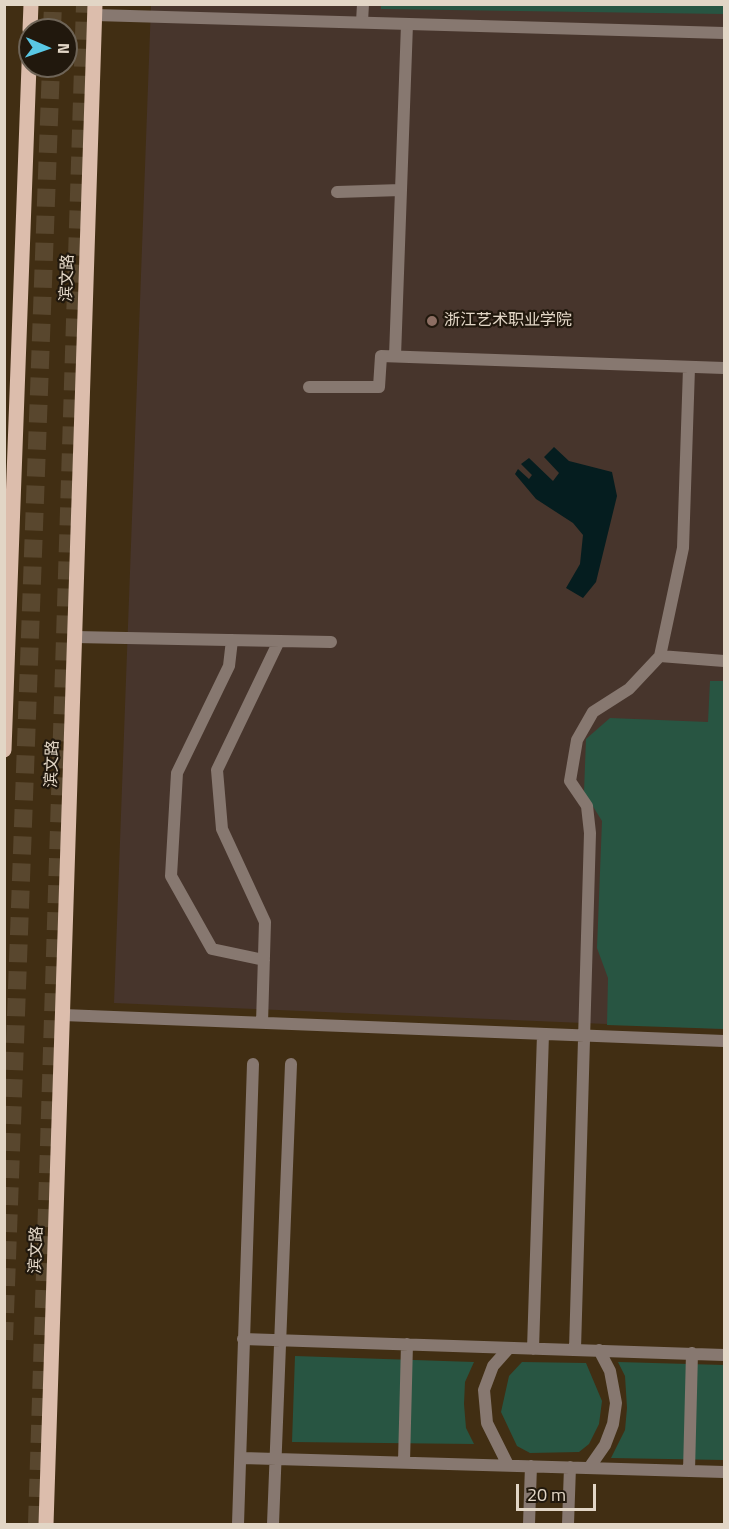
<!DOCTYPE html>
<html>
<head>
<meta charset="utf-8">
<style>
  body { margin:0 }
  #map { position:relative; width:729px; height:1529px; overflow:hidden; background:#412e13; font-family:"Titillium Web",sans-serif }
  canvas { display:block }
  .frame { position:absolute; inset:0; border:6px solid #e2d6c6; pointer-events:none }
  .north { position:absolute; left:18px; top:18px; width:60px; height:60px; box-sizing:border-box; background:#21180d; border:2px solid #6e6457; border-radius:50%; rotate:92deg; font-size:16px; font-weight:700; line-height:24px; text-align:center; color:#e2d6c6 }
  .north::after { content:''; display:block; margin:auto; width:21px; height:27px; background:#59c8e5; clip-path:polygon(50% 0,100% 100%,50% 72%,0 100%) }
  .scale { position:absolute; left:516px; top:1484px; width:80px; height:27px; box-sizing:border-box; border:3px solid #e2d6c6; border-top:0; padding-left:8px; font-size:18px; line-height:21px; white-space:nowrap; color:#e2d6c6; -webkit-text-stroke:4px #21180d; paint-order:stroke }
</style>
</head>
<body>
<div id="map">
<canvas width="729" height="1529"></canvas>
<div class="frame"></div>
<div class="north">N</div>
<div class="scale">20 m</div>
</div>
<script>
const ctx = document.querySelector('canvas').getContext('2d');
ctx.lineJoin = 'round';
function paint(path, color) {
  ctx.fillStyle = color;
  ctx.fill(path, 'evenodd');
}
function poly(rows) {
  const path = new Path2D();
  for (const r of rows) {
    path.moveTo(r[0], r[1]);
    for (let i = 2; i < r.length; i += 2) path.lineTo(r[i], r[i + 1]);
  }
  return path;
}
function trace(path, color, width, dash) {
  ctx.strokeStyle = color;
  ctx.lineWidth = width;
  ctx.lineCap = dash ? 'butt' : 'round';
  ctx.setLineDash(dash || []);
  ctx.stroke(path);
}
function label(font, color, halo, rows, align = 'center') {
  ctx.font = font + ' "Titillium Web","Noto Sans SC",sans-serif';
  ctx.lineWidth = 4.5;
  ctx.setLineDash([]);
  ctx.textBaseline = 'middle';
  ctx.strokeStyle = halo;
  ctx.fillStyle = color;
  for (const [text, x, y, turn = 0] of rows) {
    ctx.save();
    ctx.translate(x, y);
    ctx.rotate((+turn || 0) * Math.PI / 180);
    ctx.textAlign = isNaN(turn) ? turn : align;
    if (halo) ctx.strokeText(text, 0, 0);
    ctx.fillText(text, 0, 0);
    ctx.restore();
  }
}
paint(poly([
  [151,5,724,5,724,1029,114,1003]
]), '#47352c');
paint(poly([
  [381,4,724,4,724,14,381,9],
  [710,681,724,681,724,1029,607,1025,608,978,597,948,602,821,584,792,586,739,610,718,708,722],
  [295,1356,474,1362,465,1382,464,1404,466,1428,474,1444,292,1442],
  [522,1362,586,1363,602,1401,599,1424,589,1444,579,1452,530,1453,517,1446,501,1412,509,1376],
  [618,1362,724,1365,724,1460,611,1458,625,1430,627,1408,625,1376]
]), '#285542');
paint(poly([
  [554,447,569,461,612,472,617,496,596,582,583,598,566,588,580,564,583,535,573,523,536,499,515,474,518,469,529,479,532,475,521,464,529,458,553,481,559,473,544,457]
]), '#051d1f');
trace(poly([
  [52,30,53,4],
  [4,1340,51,66],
  [37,1524,85,4]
]), '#59472e', 18, [18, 9]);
trace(poly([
  [362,22,363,4],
  [337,192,401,190],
  [395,356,407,24],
  [309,387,379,387,381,356,724,368],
  [75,637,331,642],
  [232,640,229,666,177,773,171,876,212,949,264,960],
  [660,656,724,661],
  [63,1015,724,1041],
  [262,1023,265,922,222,829,217,770,279,641],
  [243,1339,724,1355],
  [533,1349,543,1034],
  [575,1349,590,833,587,806,570,781,577,740,593,712,629,689,660,656,683,548,689,368],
  [242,1458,724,1472],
  [404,1462,407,1344],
  [508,1465,487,1423,484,1390,493,1366,509,1348],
  [589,1468,605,1445,613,1424,616,1403,610,1371,599,1350],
  [689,1471,692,1353],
  [238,1524,253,1064],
  [273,1524,291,1064],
  [529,1524,531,1466],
  [568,1524,570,1467]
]), '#877870', 12);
trace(poly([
  [95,15,724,33]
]), '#877870', 12);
trace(poly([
  [30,30,31,4],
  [4,750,30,38],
  [46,1524,95,4]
]), '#dcbdac', 15);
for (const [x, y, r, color] of [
  [432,321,6,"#8d6e63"]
]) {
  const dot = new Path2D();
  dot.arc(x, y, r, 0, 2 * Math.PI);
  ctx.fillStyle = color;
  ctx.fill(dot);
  trace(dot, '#21180d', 2);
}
label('16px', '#e2d6c6', '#21180d', [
  ["滨文路",68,278,-88],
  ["滨文路",53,764,-88],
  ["滨文路",37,1250,-88]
]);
label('16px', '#e2d6c6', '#21180d', [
  ["浙江艺术职业学院",444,321]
], 'left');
</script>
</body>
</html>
